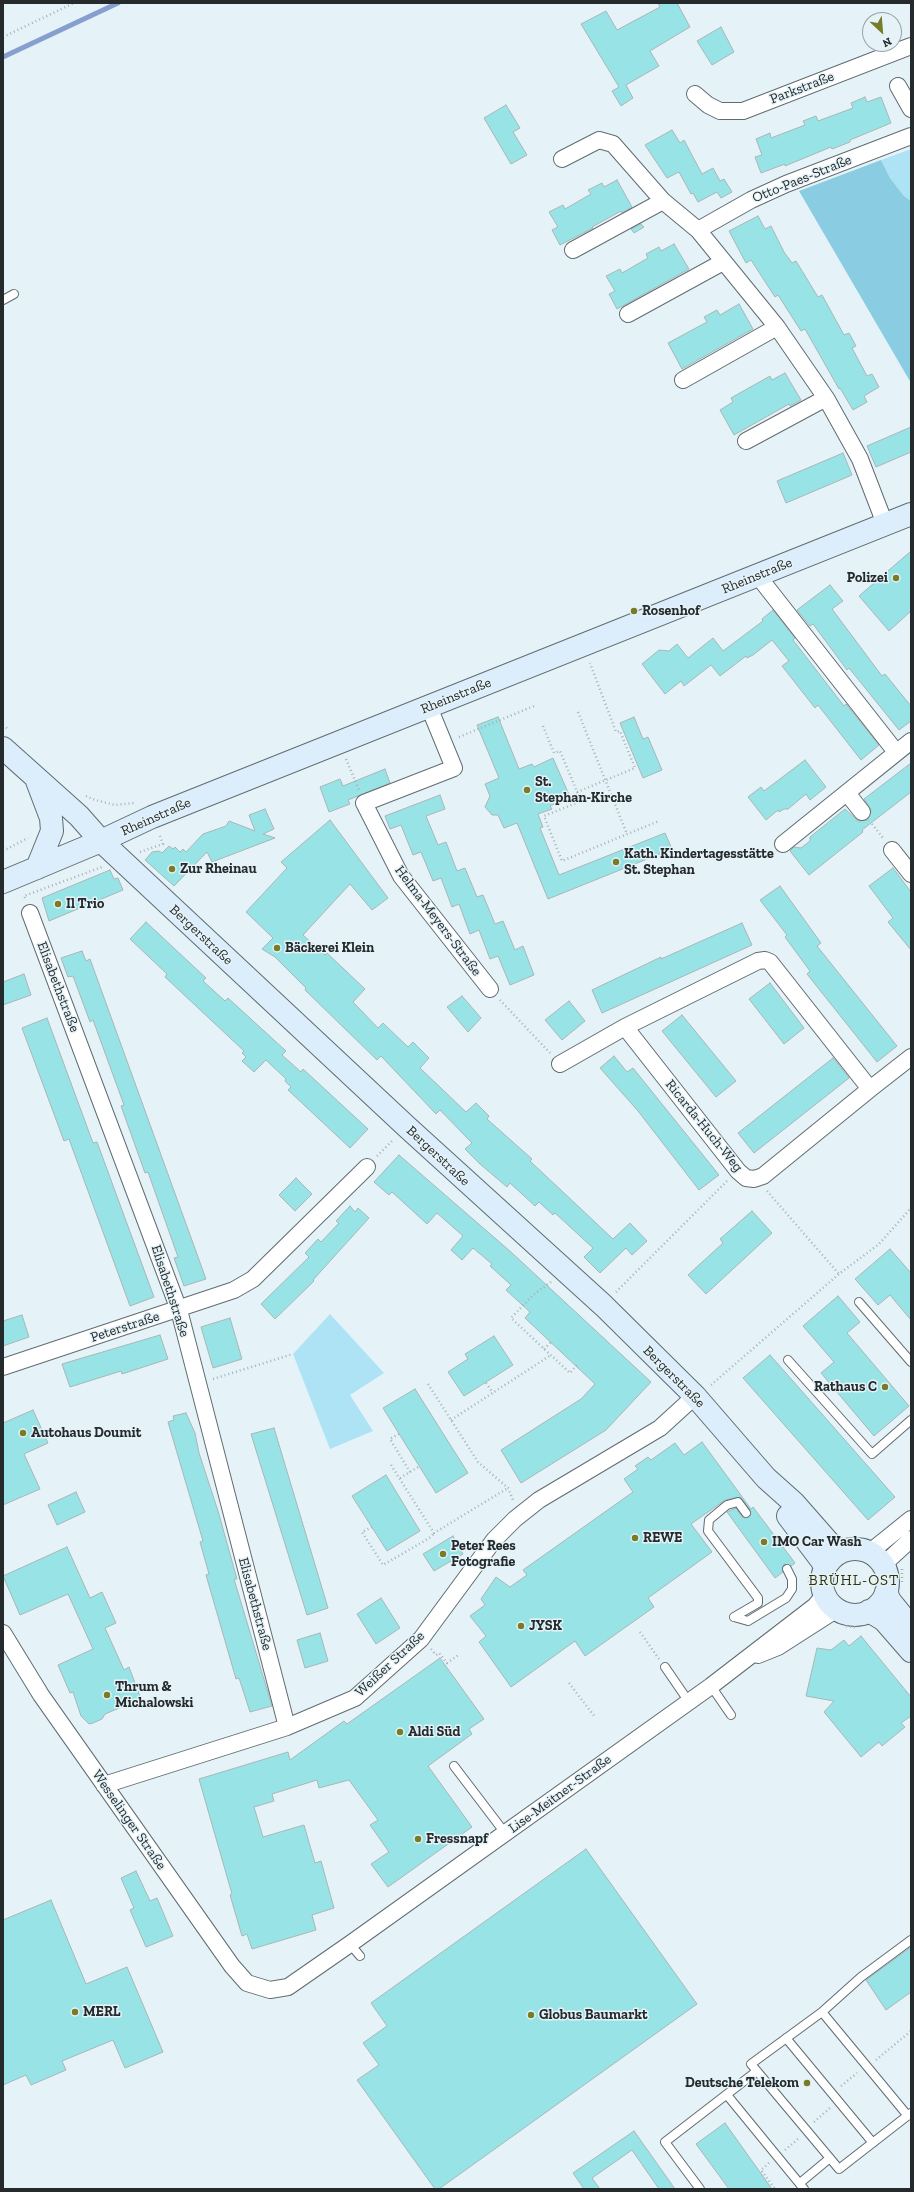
<!DOCTYPE html>
<html>
<head>
<meta charset="utf-8">
<style>
  body { margin:0 }
  #map { position:relative; width:914px; height:2192px; overflow:hidden; background:#e5f3f8; font-family:"Zilla Slab",serif }
  canvas { display:block }
  .frame { position:absolute; inset:0; border:4px solid #252a2c; pointer-events:none }
  .north { position:absolute; left:862px; top:12px; width:40px; height:40px; box-sizing:border-box; background:#e5f3f8; border:1px solid #98a3a6; border-radius:50%; rotate:154deg; font-size:11px; font-weight:700; line-height:16px; text-align:center; color:#252a2c }
  .north::after { content:''; display:block; margin:auto; width:14px; height:18px; background:#787c26; clip-path:polygon(50% 0,100% 100%,50% 72%,0 100%) }
</style>
</head>
<body>
<div id="map">
<canvas width="914" height="2192"></canvas>
<div class="frame"></div>
<div class="north">N</div>
</div>
<script>
const ctx = document.querySelector('canvas').getContext('2d');
ctx.lineJoin = 'round';
function paint(path, color) {
  ctx.fillStyle = color;
  ctx.fill(path, 'evenodd');
}
function poly(rows) {
  const path = new Path2D();
  for (const r of rows) {
    if (r.length === 3) {
      path.moveTo(r[0] + r[2], r[1]);
      path.arc(r[0], r[1], r[2], 0, 2 * Math.PI);
      continue;
    }
    path.moveTo(r[0], r[1]);
    for (let i = 2; i < r.length; i += 2) path.lineTo(r[i], r[i + 1]);
  }
  return path;
}
function trace(path, color, width, dash) {
  ctx.strokeStyle = color;
  ctx.lineWidth = width;
  ctx.lineCap = dash ? 'butt' : 'round';
  ctx.setLineDash(dash || []);
  ctx.stroke(path);
}
function label(font, color, halo, rows, align = 'center') {
  ctx.font = font + ' "Zilla Slab",serif';
  ctx.lineWidth = 3;
  ctx.setLineDash([]);
  ctx.textBaseline = 'middle';
  ctx.strokeStyle = halo;
  ctx.fillStyle = color;
  for (const [text, x, y, turn = 0] of rows) {
    ctx.save();
    ctx.translate(x, y);
    ctx.rotate((+turn || 0) * Math.PI / 180);
    ctx.textAlign = isNaN(turn) ? turn : align;
    if (halo) ctx.strokeText(text, 0, 0);
    ctx.fillText(text, 0, 0);
    ctx.restore();
  }
}
paint(poly([
  [911,149,911,201,904,196,890,178,881,160],
  [330,1314,384,1373,350,1395,373,1431,330,1449,293,1354]
]), '#ade3f5');
paint(poly([
  [881,160,890,178,904,196,911,201,911,383,799,191]
]), '#8acce2');
trace(poly([
  [3,57,118,3]
]), '#879fce', 5);
const building = poly([
  [658,3,677,3,690,27,650,51,659,66,626,85,633,98,621,106,612,91,619,87,581,24,606,11,617,30,660,7,658,3],
  [721,27,734,52,712,65,697,41,721,27],
  [865,97,867,102,881,97,891,123,850,140,850,142,832,149,831,147,785,166,785,164,761,173,755,157,762,155,756,139,770,133,771,138,805,125,803,121,816,116,818,121,853,108,851,103,865,97],
  [506,105,520,128,513,132,527,155,511,164,484,118,506,105],
  [672,130,680,143,684,140,702,174,713,168,720,181,724,179,732,192,721,198,717,192,698,202,693,193,691,194,679,172,667,178,645,145,672,130],
  [617,180,632,207,622,213,621,211,592,227,593,228,560,245,552,230,558,227,549,212,563,205,565,209,591,194,588,190,602,183,604,187,617,180],
  [758,216,765,229,771,226,784,252,792,263,796,261,818,297,822,295,844,335,849,333,856,346,852,348,867,376,872,374,879,387,864,396,867,402,853,410,840,388,839,389,805,329,801,331,778,295,775,297,751,260,746,263,729,231,758,216],
  [641,224,644,227,634,233,631,229,641,224],
  [674,244,689,269,617,309,609,294,615,291,606,276,620,269,622,273,648,258,646,254,659,247,661,251,674,244],
  [739,304,753,329,682,369,668,343,707,322,704,317,717,310,720,315,739,304],
  [785,373,801,400,790,406,789,404,734,435,720,410,733,402,731,398,770,376,772,380,785,373],
  [911,427,911,452,876,467,867,446,911,427],
  [843,453,852,475,786,503,777,481,843,453],
  [911,551,911,611,889,631,859,596,911,551],
  [830,585,843,601,832,609,882,676,885,674,911,706,911,721,899,730,849,668,847,670,813,624,810,626,797,610,830,585],
  [773,610,795,638,793,640,844,706,846,704,879,745,861,760,818,705,815,708,782,666,789,661,772,640,753,655,747,658,746,656,720,676,711,665,684,686,681,681,665,694,642,664,659,650,669,651,677,644,688,658,713,638,723,651,763,621,762,619,773,610],
  [498,717,519,769,532,764,534,767,553,758,570,797,550,806,552,809,538,814,543,827,540,828,559,875,665,833,672,849,548,899,517,823,504,828,498,815,492,815,485,807,490,796,485,784,499,778,477,725,498,717],
  [634,717,643,739,648,737,662,770,643,778,620,723,634,717],
  [805,760,826,787,810,800,806,794,788,809,784,809,779,812,778,810,766,820,748,797,761,787,764,791,805,760],
  [911,763,911,792,862,830,863,832,809,875,790,851,794,847,801,848,810,841,810,837,845,809,858,821,868,820,871,810,864,799,911,763],
  [385,769,390,783,348,800,350,804,329,812,320,787,340,779,343,786,385,769],
  [440,795,445,809,426,816,438,845,446,842,457,871,465,868,477,897,483,895,495,924,503,921,515,950,523,946,534,975,510,985,498,956,490,959,479,930,470,934,459,904,452,907,441,878,433,881,421,852,413,855,401,825,390,829,385,816,440,795],
  [265,809,274,829,263,834,275,838,212,862,207,852,174,886,145,860,152,852,159,851,162,853,169,846,173,849,175,847,180,852,183,849,186,852,203,834,226,826,229,821,255,831,249,815,265,809],
  [330,820,388,898,372,910,350,884,303,935,325,955,327,953,365,989,353,1002,378,1028,383,1023,408,1047,413,1042,429,1058,420,1068,466,1112,476,1103,489,1116,487,1119,532,1159,530,1161,613,1239,630,1223,647,1241,632,1255,626,1248,600,1273,584,1257,593,1248,555,1213,553,1215,539,1202,535,1206,510,1183,507,1187,480,1164,465,1149,472,1143,440,1110,436,1114,381,1056,377,1060,305,990,306,988,275,957,262,949,273,938,246,912,287,868,281,862,330,820],
  [893,868,911,892,911,950,888,922,893,918,869,886,893,868],
  [110,870,114,879,118,878,123,890,49,921,42,898,110,870],
  [780,886,821,943,817,946,897,1046,877,1062,807,974,810,971,785,937,787,935,760,900,780,886],
  [146,922,206,978,203,981,225,1001,228,998,286,1051,282,1055,301,1072,303,1069,368,1129,350,1148,288,1090,291,1087,285,1081,286,1079,266,1060,254,1072,242,1061,246,1057,242,1053,244,1051,165,977,167,974,130,939,146,922],
  [742,923,752,945,602,1013,592,990,661,957,661,959,742,923],
  [82,951,86,961,90,959,206,1279,184,1286,174,1258,178,1257,148,1172,145,1173,121,1106,124,1105,93,1020,90,1022,73,976,68,977,61,958,82,951],
  [24,974,31,995,3,1005,3,982,24,974],
  [770,983,804,1028,784,1044,749,999,770,983],
  [462,996,481,1018,468,1032,447,1007,462,996],
  [569,1001,585,1021,562,1040,545,1020,569,1001],
  [682,1015,736,1081,716,1097,662,1031,682,1015],
  [47,1018,93,1143,97,1142,154,1297,130,1306,69,1139,64,1141,22,1028,47,1018],
  [614,1056,627,1072,633,1068,719,1175,699,1190,638,1111,600,1068,614,1056],
  [833,1058,849,1078,754,1153,738,1133,833,1058],
  [399,1155,511,1252,651,1382,606,1430,521,1483,501,1450,581,1399,595,1384,525,1318,530,1312,506,1290,511,1285,490,1266,492,1264,473,1248,462,1260,451,1250,463,1236,437,1213,427,1224,392,1192,389,1195,374,1182,399,1155],
  [296,1178,312,1194,295,1211,279,1195,296,1178],
  [350,1206,355,1212,358,1208,369,1218,313,1280,314,1281,275,1319,261,1304,309,1257,305,1253,318,1239,321,1242,339,1223,336,1221,350,1206],
  [752,1211,772,1233,706,1294,688,1275,723,1243,720,1239,752,1211],
  [890,1249,911,1273,911,1320,890,1295,878,1305,855,1279,890,1249],
  [838,1296,860,1322,847,1333,909,1406,874,1436,821,1373,834,1362,803,1326,838,1296],
  [22,1315,29,1337,3,1346,3,1321,22,1315],
  [230,1318,242,1359,213,1368,201,1327,230,1318],
  [160,1335,168,1359,122,1374,121,1371,70,1387,62,1364,160,1335],
  [494,1336,513,1365,464,1396,448,1372,468,1359,465,1354,494,1336],
  [770,1355,895,1497,868,1520,743,1378,770,1355],
  [415,1389,468,1473,436,1493,383,1408,415,1389],
  [33,1410,48,1443,24,1454,40,1489,3,1505,3,1423,33,1410],
  [186,1413,195,1433,199,1453,218,1511,237,1579,234,1579,272,1706,250,1712,239,1678,236,1679,206,1575,209,1574,200,1542,203,1541,168,1422,174,1420,173,1416,186,1413],
  [274,1428,328,1608,307,1615,251,1434,274,1428],
  [702,1442,751,1509,753,1507,795,1563,791,1566,784,1564,782,1568,783,1572,775,1578,727,1512,736,1508,742,1517,747,1518,751,1515,750,1510,740,1497,725,1500,691,1524,712,1552,648,1598,654,1607,585,1656,575,1641,511,1687,479,1642,486,1636,470,1616,485,1605,481,1599,496,1577,510,1587,527,1575,523,1570,633,1492,624,1479,638,1469,635,1466,648,1457,651,1460,675,1443,684,1455,702,1442],
  [386,1475,420,1531,387,1551,352,1496,386,1475],
  [76,1492,85,1512,57,1525,48,1505,76,1492],
  [453,1536,463,1554,434,1571,423,1554,453,1536],
  [67,1547,90,1598,102,1592,116,1623,105,1628,124,1670,129,1667,141,1699,105,1714,102,1719,93,1723,89,1724,81,1716,73,1692,70,1693,58,1665,93,1649,68,1594,20,1615,3,1576,67,1547],
  [381,1598,400,1628,376,1644,357,1614,381,1598],
  [320,1633,328,1661,305,1668,297,1640,320,1633],
  [861,1636,911,1697,911,1716,901,1723,905,1727,882,1746,879,1742,861,1757,824,1712,834,1701,806,1696,817,1648,831,1650,844,1640,849,1646,861,1636],
  [440,1658,484,1719,469,1729,472,1734,428,1766,472,1827,388,1887,371,1864,389,1852,370,1825,378,1820,349,1780,319,1788,317,1780,272,1794,274,1801,254,1807,263,1837,304,1825,315,1863,321,1861,334,1908,312,1915,316,1930,252,1949,247,1934,242,1936,230,1895,232,1894,199,1779,288,1752,290,1760,344,1721,347,1724,440,1658],
  [586,1849,697,2004,439,2189,435,2189,357,2080,379,2065,363,2043,387,2026,371,2003,586,1849],
  [136,1871,150,1901,157,1898,173,1936,146,1947,130,1910,134,1908,121,1878,136,1871],
  [51,1900,86,1984,127,1967,163,2052,125,2068,113,2040,62,2061,66,2070,31,2085,26,2075,3,2085,3,1920,51,1900],
  [911,1947,911,1992,886,2010,866,1980,911,1947],
  [725,2123,772,2189,729,2189,696,2144,725,2123],
  [634,2131,675,2189,659,2189,632,2150,592,2178,600,2189,584,2189,573,2173,634,2131]
]);
paint(building, '#98e3e5');
trace(building, '#a8b6b7', 1);
const lane = poly([
  [3,300,14,294],
  [859,1302,911,1362],
  [788,1360,872,1454,911,1420],
  [734,1617,758,1603,758,1598,708,1531,709,1520,727,1505,738,1502,746,1513],
  [734,1617,748,1621,786,1598,792,1589,792,1579,787,1569],
  [665,1667,689,1702],
  [711,1686,731,1715],
  [454,1766,505,1833],
  [911,1940,861,1977,822,2012,751,2064,839,2169,911,2113],
  [350,1944,360,1956],
  [822,2012,908,2116],
  [786,2038,873,2143],
  [727,2095,804,2189],
  [800,2183,830,2158],
  [700,2189,665,2142,757,2071]
]);
const street = poly([
  [898,86,911,109],
  [695,94,708,105,720,111,743,111,911,46],
  [562,159,599,140,613,144,663,201,698,230,777,327,826,398,860,459,885,524],
  [698,230,751,200,786,184,911,136],
  [573,250,663,201],
  [628,314,723,262],
  [683,380,777,327],
  [746,441,826,398],
  [758,576,896,752],
  [429,707,454,768,364,803,401,876,490,989],
  [847,793,862,812],
  [783,844,911,741],
  [892,850,911,874],
  [30,913,179,1310,287,1727],
  [625,1027,738,1171,746,1178,754,1179,763,1176,870,1089],
  [560,1064,625,1027,758,961,765,960,770,962,870,1089,911,1057],
  [3,1367,234,1290,253,1279,367,1167],
  [870,1552,911,1519],
  [883,1565,911,1539],
  [3,1633,41,1695,232,1966,247,1983,270,1990,288,1987,350,1944,711,1686,815,1606,824,1595],
  [758,1655,778,1647,831,1613,840,1611],
  [104,1785,287,1727,355,1698,421,1639,494,1540,515,1519,539,1500,660,1428,695,1396]
]);
const secondary = poly([
  [3,748,79,816,101,841,407,1127,604,1306,695,1396,766,1478,794,1503,830,1544,841,1551],
  [37,868,52,831,51,818,37,781],
  [3,882,101,841,152,817,911,514],
  [788,1516,822,1561,825,1568],
  [855,1582,33],
  [886,1592,890,1601,911,1627],
  [869,1611,884,1620,911,1651]
]);
trace(lane, '#606c70', 10);
trace(street, '#606c70', 18);
trace(secondary, '#606c70', 24);
trace(poly([
  [3,37,74,3],
  [578,712,627,834],
  [3,725,8,729],
  [543,726,554,753,560,751,581,801,544,816,562,861,659,821],
  [459,737,534,706],
  [346,759,359,790],
  [577,792,635,768,620,731,616,732,590,663],
  [86,796,92,799,115,805,134,803],
  [872,824,883,838],
  [3,851,28,838],
  [140,852,163,844,159,834],
  [25,898,24,896,102,867],
  [500,1000,550,1053],
  [377,1156,393,1140],
  [767,1191,839,1274],
  [551,1282,533,1295,511,1318,570,1373,577,1365],
  [616,1292,727,1181],
  [544,1349,551,1342],
  [213,1379,293,1354],
  [486,1383,493,1393],
  [428,1384,478,1462,508,1488,513,1500],
  [711,1385,839,1274,879,1244,911,1208],
  [451,1420,551,1355],
  [399,1434,390,1439,410,1472],
  [391,1465,434,1533,508,1488],
  [400,1478,420,1466],
  [372,1527,362,1532,383,1565,431,1537,434,1533],
  [809,1577,809,1588],
  [902,1582,902,1569],
  [846,1626,858,1628],
  [640,1632,659,1659],
  [431,1649,436,1655,439,1653,447,1663,460,1654],
  [569,1683,595,1717],
  [876,2060,911,2031],
  [841,2086,857,2073],
  [814,2122,830,2108],
  [785,2150,798,2139],
  [769,2163,761,2170,775,2189]
]), '#a7b2b6', 2.5, [1, 3]);
trace(lane, '#fff', 8);
trace(street, '#fff', 16);
trace(secondary, '#dceefc', 22);
for (const [x, y, r, color] of [
  [896,578,4,"#787c26"],
  [634,611,4,"#787c26"],
  [527,790,4,"#787c26"],
  [616,862,4,"#787c26"],
  [172,869,4,"#787c26"],
  [58,904,4,"#787c26"],
  [277,948,4,"#787c26"],
  [885,1387,4,"#787c26"],
  [23,1433,4,"#787c26"],
  [635,1538,4,"#787c26"],
  [764,1542,4,"#787c26"],
  [443,1554,4,"#787c26"],
  [521,1626,4,"#787c26"],
  [107,1695,4,"#787c26"],
  [400,1732,4,"#787c26"],
  [418,1839,4,"#787c26"],
  [75,2012,4,"#787c26"],
  [531,2015,4,"#787c26"],
  [807,2083,4,"#787c26"]
]) {
  const dot = new Path2D();
  dot.arc(x, y, r, 0, 2 * Math.PI);
  ctx.fillStyle = color;
  ctx.fill(dot);
  trace(dot, '#e5f3f8', 1.5);
}
label('14px', '#252a2c', '#e5f3f8', [
  ["Parkstraße",802,88,-21],
  ["Otto-Paes-Straße",802,179,-22],
  ["Rheinstraße",757,576,-22],
  ["Rheinstraße",456,696,-22],
  ["Rheinstraße",156,817,-24],
  ["Helma-Meyers-Straße",438,921,53],
  ["Bergerstraße",201,935,43],
  ["Elisabethstraße",58,987,69],
  ["Ricarda-Huch-Weg",704,1126,51],
  ["Bergerstraße",438,1156,43],
  ["Elisabethstraße",170,1291,72],
  ["Peterstraße",125,1327,-18],
  ["Bergerstraße",674,1377,45],
  ["Elisabethstraße",255,1604,75],
  ["Weißer Straße",390,1664,-43],
  ["Lise-Meitner-Straße",560,1794,-36],
  ["Wesselinger Straße",129,1820,55]
]);
label('bold 14px', '#252a2c', '#e5f3f8', [
  ["Polizei",888,578,"right"],
  ["Rosenhof",642,611],
  ["St.",535,782],
  ["Stephan-Kirche",535,798],
  ["Kath. Kindertagesstätte",624,854],
  ["St. Stephan",624,870],
  ["Zur Rheinau",180,869],
  ["Il Trio",66,904],
  ["Bäckerei Klein",285,948],
  ["Rathaus C",877,1387,"right"],
  ["Autohaus Doumit",31,1433],
  ["REWE",643,1538],
  ["IMO Car Wash",772,1542],
  ["Peter Rees",451,1546],
  ["Fotografie",451,1562],
  ["JYSK",529,1626],
  ["Thrum &",115,1687],
  ["Michalowski",115,1703],
  ["Aldi Süd",408,1732],
  ["Fressnapf",426,1839],
  ["MERL",83,2012],
  ["Globus Baumarkt",539,2015],
  ["Deutsche Telekom",799,2083,"right"]
], 'left');
ctx.letterSpacing = '1px';
label('15px', '#32340a', '#e5f3f8', [
  ["BRÜHL-OST",854,1581]
]);
ctx.letterSpacing = '0px';
</script>
</body>
</html>
